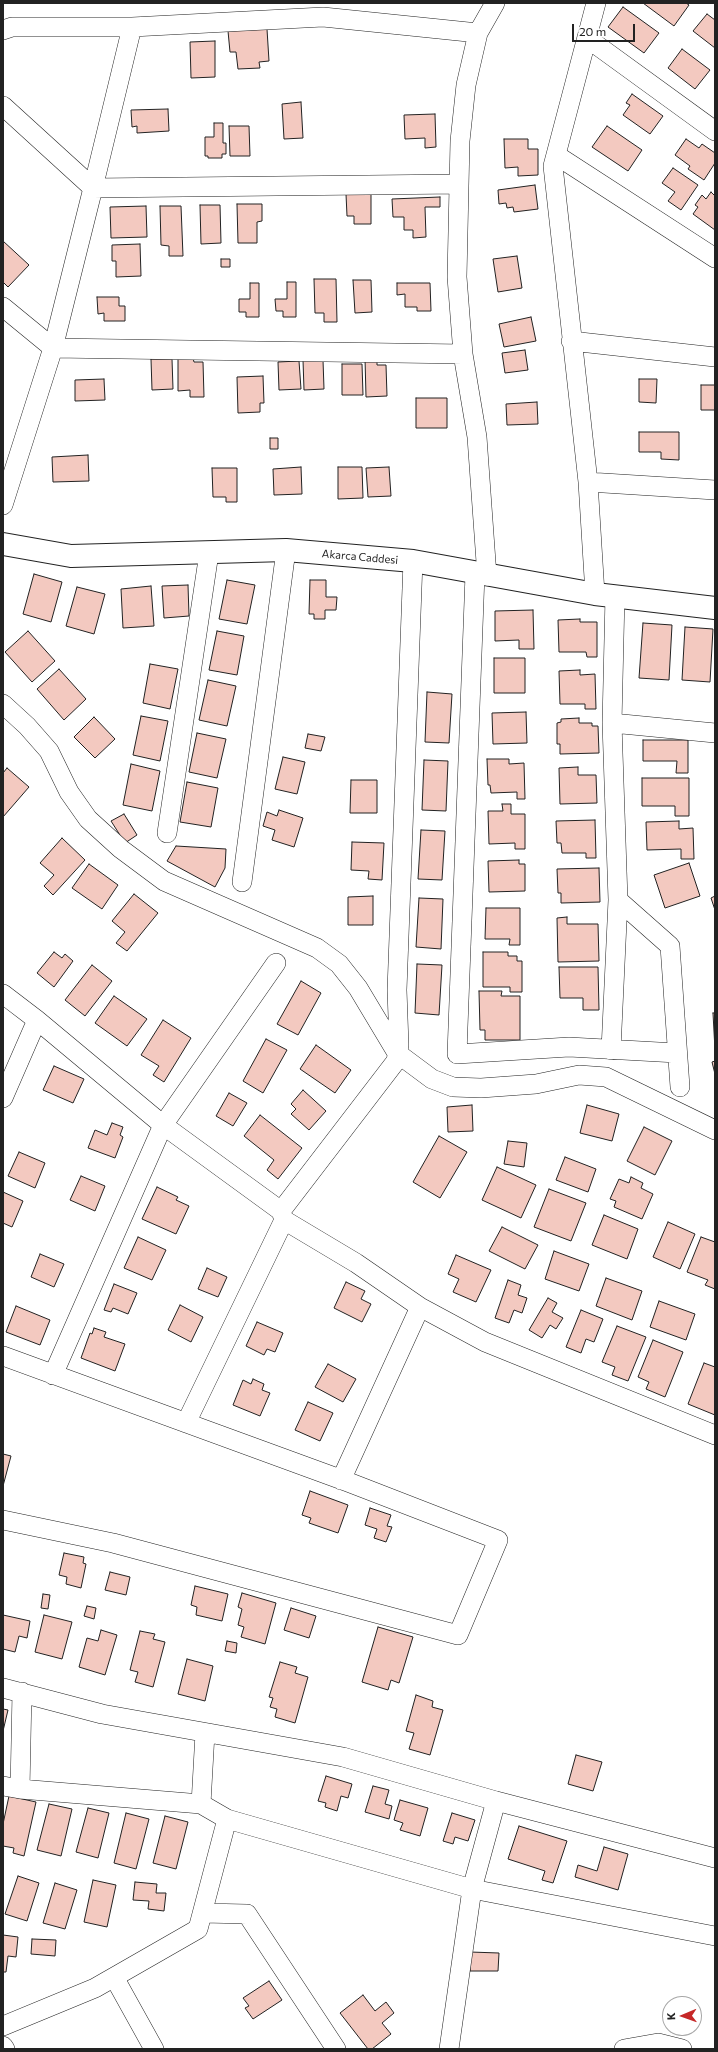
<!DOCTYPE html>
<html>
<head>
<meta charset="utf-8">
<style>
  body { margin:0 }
  #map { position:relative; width:718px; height:2052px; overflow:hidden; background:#fff; font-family:Commissioner,sans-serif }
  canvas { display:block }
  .frame { position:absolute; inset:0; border:4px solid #222; pointer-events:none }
  .north { position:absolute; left:662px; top:1996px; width:40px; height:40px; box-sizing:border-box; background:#fff; border:1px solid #a7a7a7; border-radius:50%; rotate:268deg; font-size:11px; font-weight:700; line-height:16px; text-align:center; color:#222 }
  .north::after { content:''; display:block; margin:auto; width:14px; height:18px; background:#c62828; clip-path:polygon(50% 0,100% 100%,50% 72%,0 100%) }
  .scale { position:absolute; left:572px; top:24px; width:63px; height:18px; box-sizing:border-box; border:2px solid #222; border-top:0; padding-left:5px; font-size:12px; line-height:14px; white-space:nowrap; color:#222; -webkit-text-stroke:3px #fff; paint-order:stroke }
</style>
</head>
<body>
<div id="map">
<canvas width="718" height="2052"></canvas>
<div class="frame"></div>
<div class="north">K</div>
<div class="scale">20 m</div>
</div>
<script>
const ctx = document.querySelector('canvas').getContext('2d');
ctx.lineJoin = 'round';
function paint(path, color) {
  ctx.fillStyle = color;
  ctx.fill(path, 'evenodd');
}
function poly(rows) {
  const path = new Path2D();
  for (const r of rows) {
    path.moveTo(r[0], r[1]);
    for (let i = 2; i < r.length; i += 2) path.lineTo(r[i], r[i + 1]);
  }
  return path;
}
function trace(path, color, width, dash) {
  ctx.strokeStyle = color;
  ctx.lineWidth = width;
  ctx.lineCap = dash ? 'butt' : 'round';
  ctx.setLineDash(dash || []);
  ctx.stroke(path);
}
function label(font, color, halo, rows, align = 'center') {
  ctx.font = font + ' Commissioner,sans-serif';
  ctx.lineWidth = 3;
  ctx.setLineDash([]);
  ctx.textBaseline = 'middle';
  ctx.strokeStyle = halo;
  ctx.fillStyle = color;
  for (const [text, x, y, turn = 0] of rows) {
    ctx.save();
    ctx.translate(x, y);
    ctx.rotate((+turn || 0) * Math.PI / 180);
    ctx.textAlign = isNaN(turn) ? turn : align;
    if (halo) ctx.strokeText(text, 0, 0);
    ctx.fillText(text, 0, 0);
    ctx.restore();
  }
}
const building = poly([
  [643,3,686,3,689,5,674,26,643,3],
  [623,7,659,33,644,53,608,27,623,7],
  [707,14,715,20,715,48,693,31,707,14],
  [267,29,269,61,259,62,260,68,238,69,236,52,230,52,228,31,267,29],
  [215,41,215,77,191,78,190,42,215,41],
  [682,49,710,70,695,89,668,68,682,49],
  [632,94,663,116,650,134,623,115,630,105,626,103,632,94],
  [301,102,303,138,284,139,282,104,301,102],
  [168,109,169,131,137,133,137,126,132,127,131,110,168,109],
  [435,114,436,147,425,148,425,138,405,139,404,115,435,114],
  [214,123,223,123,223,143,226,143,226,154,222,154,222,158,208,158,208,156,205,156,205,137,214,137,214,123],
  [229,126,249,126,250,156,230,156,229,126],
  [607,126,642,150,628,171,592,147,607,126],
  [504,139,528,139,528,149,538,149,538,175,518,176,518,167,505,168,504,139],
  [686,139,699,148,702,144,715,153,715,163,704,180,688,169,690,166,675,155,686,139],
  [673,168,698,185,681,210,668,201,675,192,662,183,673,168],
  [535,185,538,209,514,212,513,207,507,208,506,203,499,204,498,190,535,185],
  [711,192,715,196,715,230,693,214,698,207,695,205,702,195,706,199,711,192],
  [371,193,371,224,354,224,354,216,347,216,346,194,371,193],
  [440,197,440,207,425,207,426,237,413,238,413,230,404,230,404,217,393,217,392,199,440,197],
  [237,204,262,204,262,221,257,222,257,243,238,243,237,204],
  [200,205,220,205,221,243,201,244,200,205],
  [146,206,147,237,111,238,110,207,146,206],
  [160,206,181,206,183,256,169,256,169,246,161,245,160,206],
  [3,241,29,265,8,287,3,282,3,241],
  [140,244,141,276,116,277,116,261,112,261,112,245,140,244],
  [517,256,522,288,498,292,493,259,517,256],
  [221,259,230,259,230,267,221,267,221,259],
  [314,279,336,279,337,322,324,322,324,313,315,313,314,279],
  [353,280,371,280,372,312,355,313,353,280],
  [287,282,296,282,296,317,283,317,283,311,276,311,275,299,287,299,287,282],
  [250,283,259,283,259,317,246,317,246,312,239,312,239,299,250,299,250,283],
  [397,283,430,283,431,311,417,311,417,307,405,307,405,294,397,295,397,283],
  [97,297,119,297,119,306,125,306,125,321,104,321,104,313,98,314,97,297],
  [531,317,536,341,504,347,499,324,531,317],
  [525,350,528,370,505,373,502,353,525,350],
  [377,357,377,365,386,365,387,396,366,397,365,358,377,357],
  [178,358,193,358,194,362,203,362,204,397,190,397,190,390,178,391,178,358],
  [151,359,172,359,173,389,152,390,151,359],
  [303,360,323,360,324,389,304,390,303,360],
  [299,361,301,389,279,390,278,362,299,361],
  [342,364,362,364,363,395,342,395,342,364],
  [263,376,264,403,260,403,260,412,238,413,237,377,263,376],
  [104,379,105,400,75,401,75,380,104,379],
  [639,379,657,379,656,403,639,402,639,379],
  [701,385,715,385,715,410,701,410,701,385],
  [416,398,447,398,447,428,416,428,416,398],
  [537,402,538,424,507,425,506,404,537,402],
  [639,432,679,432,679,460,661,459,661,452,639,452,639,432],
  [270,438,278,438,278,449,270,449,270,438],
  [88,455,89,481,53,482,52,457,88,455],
  [301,467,302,494,274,495,273,469,301,467],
  [338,467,362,467,363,498,338,499,338,467],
  [389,467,391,496,368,497,366,468,389,467],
  [212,468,237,468,237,502,226,502,226,497,213,497,212,468],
  [34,574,62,582,51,622,23,614,34,574],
  [227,580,255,585,247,624,219,619,227,580],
  [310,580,326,580,326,597,337,597,336,610,325,610,325,619,314,619,314,614,309,614,310,580],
  [188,585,189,616,164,618,162,586,188,585],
  [151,586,154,626,123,628,121,589,151,586],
  [77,587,105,594,94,634,66,626,77,587],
  [533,610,534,649,519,649,519,640,495,641,495,611,533,610],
  [580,619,580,622,597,622,597,657,587,657,586,652,559,652,558,620,580,619],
  [643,623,672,625,669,680,639,678,643,623],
  [685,627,713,629,710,682,682,680,685,627],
  [28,631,55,661,32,682,5,652,28,631],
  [217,631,244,636,237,675,209,670,217,631],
  [494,658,525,658,525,693,494,693,494,658],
  [150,664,178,669,170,709,143,703,150,664],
  [59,669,86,699,64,720,37,689,59,669],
  [580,670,580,675,595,674,596,709,585,709,585,704,560,704,559,671,580,670],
  [208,680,236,686,227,726,199,720,208,680],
  [427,692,452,694,449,743,425,742,427,692],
  [526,712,527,743,493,744,492,713,526,712],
  [141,716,168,721,160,761,133,755,141,716],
  [94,717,115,739,95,758,74,737,94,717],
  [579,718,579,723,592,723,592,726,598,726,599,753,560,754,560,744,557,744,557,723,561,722,561,719,579,718],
  [197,733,226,739,217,778,189,772,197,733],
  [308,734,325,737,321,751,305,748,308,734],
  [643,740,688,740,688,773,676,773,677,761,643,761,643,740],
  [283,757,305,762,297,794,275,789,283,757],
  [487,759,509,759,509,764,524,763,525,799,517,799,517,792,491,793,490,785,488,785,487,759],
  [424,760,448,761,446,811,422,810,424,760],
  [131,764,160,771,152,811,123,805,131,764],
  [578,767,578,775,596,775,597,803,560,804,559,768,578,767],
  [7,768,29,787,3,817,3,773,7,768],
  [642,778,689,778,689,816,675,816,675,806,642,806,642,778],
  [351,780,377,780,377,813,350,813,351,780],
  [187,782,218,788,211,827,180,822,187,782],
  [502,804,511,804,511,814,525,814,525,849,515,849,515,843,489,844,488,811,503,811,502,804],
  [279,810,303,818,294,847,272,840,275,830,263,826,267,812,277,816,279,810],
  [124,814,137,835,125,843,111,821,124,814],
  [595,820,596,858,586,858,586,853,562,853,561,843,557,843,556,821,595,820],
  [679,821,679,829,693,828,694,859,681,859,681,849,647,850,646,822,679,821],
  [421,830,445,831,442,880,418,879,421,830],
  [62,838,85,860,53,895,44,886,54,875,40,863,62,838],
  [352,842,384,843,382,880,368,879,369,871,351,870,352,842],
  [176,846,226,849,225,868,215,887,167,861,176,846],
  [519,860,519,864,525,864,525,891,489,892,488,861,519,860],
  [689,863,700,896,665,908,654,875,689,863],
  [89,864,118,885,102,909,72,888,89,864],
  [599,868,600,902,561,903,561,893,558,893,557,869,599,868],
  [134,894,158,913,127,951,116,943,125,932,112,921,134,894],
  [373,896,373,925,348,925,348,897,373,896],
  [715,896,715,910,711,898,715,896],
  [419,898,443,899,441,949,416,947,419,898],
  [486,908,520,908,520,945,509,945,510,939,485,939,486,908],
  [567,917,567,924,598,924,599,961,558,962,557,918,567,917],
  [54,952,62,958,65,954,73,961,54,987,37,973,54,952],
  [483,952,508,952,508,956,517,956,517,961,522,961,522,992,510,992,510,987,483,987,483,952],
  [417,964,442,965,439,1015,415,1013,417,964],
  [92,965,112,981,85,1016,65,1000,92,965],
  [559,967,598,967,599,1010,583,1010,583,998,560,998,559,967],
  [301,981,321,993,298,1035,277,1024,301,981],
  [479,991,502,991,501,996,520,996,520,1040,485,1040,485,1030,480,1030,479,991],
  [114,996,147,1019,127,1046,95,1023,114,996],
  [713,1013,715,1013,715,1050,713,1013],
  [163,1020,191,1038,164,1082,153,1075,159,1066,141,1055,163,1020],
  [266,1039,287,1050,263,1093,243,1081,266,1039],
  [316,1045,351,1070,335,1093,300,1069,316,1045],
  [715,1061,715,1074,712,1062,715,1061],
  [54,1066,84,1079,73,1103,43,1090,54,1066],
  [303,1090,326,1111,309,1130,291,1114,296,1109,291,1104,303,1090],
  [229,1093,247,1103,233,1126,216,1116,229,1093],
  [472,1105,473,1131,448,1132,447,1107,472,1105],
  [587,1105,619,1114,612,1141,580,1133,587,1105],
  [260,1115,302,1148,278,1179,267,1170,274,1160,244,1136,260,1115],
  [112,1123,123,1127,120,1135,123,1137,115,1158,88,1148,95,1130,107,1135,112,1123],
  [644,1127,672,1141,655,1175,627,1161,644,1127],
  [439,1136,467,1152,440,1198,413,1182,439,1136],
  [508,1141,527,1143,524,1167,504,1164,508,1141],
  [19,1152,45,1163,35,1188,8,1176,19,1152],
  [565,1157,596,1169,588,1192,556,1180,565,1157],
  [497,1167,536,1185,521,1218,482,1200,497,1167],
  [81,1176,105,1186,95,1211,70,1200,81,1176],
  [631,1177,643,1183,641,1188,653,1194,642,1219,614,1207,616,1201,610,1199,619,1179,629,1183,631,1177],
  [157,1187,178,1197,176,1200,189,1206,176,1234,142,1219,157,1187],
  [549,1189,586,1203,571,1241,534,1227,549,1189],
  [3,1192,23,1201,12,1227,3,1223,3,1192],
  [604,1215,638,1229,627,1259,592,1245,604,1215],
  [668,1222,695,1234,680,1269,653,1257,668,1222],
  [502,1227,538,1245,525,1269,489,1251,502,1227],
  [138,1237,166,1250,152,1280,124,1268,138,1237],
  [701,1237,715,1242,715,1289,705,1285,708,1280,687,1272,701,1237],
  [554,1251,589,1264,579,1291,545,1279,554,1251],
  [40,1254,64,1264,54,1287,31,1277,40,1254],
  [456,1255,491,1270,476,1302,453,1292,459,1279,448,1274,456,1255],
  [207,1268,227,1277,218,1297,198,1289,207,1268],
  [606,1278,642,1291,632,1320,596,1306,606,1278],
  [508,1280,521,1285,518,1295,527,1298,522,1313,514,1310,509,1323,495,1318,508,1280],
  [346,1282,365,1291,361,1299,371,1304,362,1322,334,1308,346,1282],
  [114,1284,137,1293,128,1314,113,1308,111,1312,104,1310,114,1284],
  [548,1298,557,1303,552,1312,563,1318,556,1329,550,1325,542,1338,529,1330,548,1298],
  [659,1301,695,1314,686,1340,650,1327,659,1301],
  [180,1305,203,1317,191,1342,168,1330,180,1305],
  [16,1306,50,1320,40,1345,6,1332,16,1306],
  [581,1310,603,1319,594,1342,586,1339,581,1353,566,1347,581,1310],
  [257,1322,283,1333,275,1352,267,1349,264,1355,246,1346,257,1322],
  [617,1326,646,1337,628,1381,612,1375,615,1367,602,1362,617,1326],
  [94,1328,106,1332,104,1337,125,1344,115,1371,81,1358,90,1333,92,1334,94,1328],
  [653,1340,683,1352,665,1397,646,1389,649,1382,638,1377,653,1340],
  [704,1363,715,1367,715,1415,688,1404,704,1363],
  [328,1364,356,1379,343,1402,315,1387,328,1364],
  [253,1379,264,1384,262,1390,270,1393,260,1416,233,1405,243,1380,251,1384,253,1379],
  [308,1402,333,1413,320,1441,295,1430,308,1402],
  [3,1454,11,1456,3,1486,3,1454],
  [310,1491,348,1505,338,1533,309,1523,311,1518,302,1515,310,1491],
  [370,1508,391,1515,387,1526,392,1527,386,1542,374,1538,377,1529,365,1525,370,1508],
  [64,1553,84,1557,83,1563,86,1564,81,1588,66,1584,67,1577,59,1575,64,1553],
  [110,1572,130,1577,126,1595,105,1590,110,1572],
  [195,1586,228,1594,222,1621,196,1615,197,1607,191,1605,195,1586],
  [242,1593,276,1603,265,1644,241,1637,244,1627,238,1625,242,1609,238,1607,242,1593],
  [43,1594,50,1595,48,1609,41,1608,43,1594],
  [87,1606,96,1608,94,1619,84,1616,87,1606],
  [291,1608,316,1616,309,1638,284,1630,291,1608],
  [3,1615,30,1621,27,1638,19,1636,15,1652,3,1649,3,1615],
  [44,1615,72,1622,62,1659,35,1652,44,1615],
  [378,1627,413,1637,399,1683,391,1680,388,1690,362,1682,378,1627],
  [101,1630,117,1635,105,1675,79,1667,87,1638,98,1641,101,1630],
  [140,1631,155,1634,153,1639,165,1642,153,1687,135,1682,138,1672,130,1670,140,1631],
  [227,1641,237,1643,236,1653,225,1651,227,1641],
  [187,1659,213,1666,205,1701,178,1694,187,1659],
  [280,1662,297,1667,295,1673,308,1677,295,1723,275,1717,277,1709,270,1707,273,1698,269,1697,280,1662],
  [416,1695,433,1701,432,1707,443,1710,430,1755,409,1749,414,1733,406,1731,416,1695],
  [3,1709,8,1710,3,1731,3,1709],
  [576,1755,602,1762,593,1791,568,1784,576,1755],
  [326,1776,352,1784,348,1798,341,1796,337,1811,325,1807,326,1803,318,1801,326,1776],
  [373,1786,389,1790,385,1804,392,1806,389,1819,365,1812,373,1786],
  [9,1796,36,1802,24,1856,13,1853,14,1848,3,1846,3,1824,9,1796],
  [400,1800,428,1808,420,1836,400,1830,403,1823,394,1820,400,1800],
  [49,1804,72,1809,61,1856,37,1850,49,1804],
  [88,1808,109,1813,98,1858,76,1852,88,1808],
  [126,1813,149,1819,136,1869,114,1863,126,1813],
  [452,1813,475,1820,468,1841,455,1837,453,1844,443,1841,452,1813],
  [165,1816,188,1822,176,1869,153,1863,165,1816],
  [519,1826,567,1841,553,1883,542,1880,545,1871,508,1859,519,1826],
  [604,1847,628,1854,618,1890,575,1877,578,1865,597,1871,604,1847],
  [18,1876,39,1883,27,1921,5,1914,18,1876],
  [93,1880,116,1885,107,1927,84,1922,93,1880],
  [135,1882,157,1884,156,1893,166,1893,164,1911,148,1909,149,1901,133,1900,135,1882],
  [55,1883,77,1890,65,1929,43,1923,55,1883],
  [3,1935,18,1937,16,1957,8,1956,6,1972,3,1972,3,1935],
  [32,1939,56,1940,55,1956,31,1954,32,1939],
  [470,1952,499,1953,498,1971,470,1971,470,1952],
  [269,1981,282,2000,253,2019,245,2008,249,2006,243,1998,269,1981],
  [363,1995,375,2011,386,2002,394,2013,382,2023,391,2034,372,2049,368,2049,340,2013,363,1995]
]);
paint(building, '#f3c9c0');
trace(building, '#222', 1);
const minor = poly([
  [132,27,93,188,459,184],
  [3,30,12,27,132,27,323,17,478,33],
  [587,38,715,131],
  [3,106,93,188,53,348,3,505],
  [556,155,715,258],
  [3,307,53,348,463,354],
  [571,341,715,357],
  [588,482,715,490],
  [475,574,457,1054,569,1047,677,1053],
  [487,576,477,437,463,354,457,277,460,141,466,85,478,33,495,3],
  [595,594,588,482,553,166,596,3],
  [3,704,27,726,49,751,69,792,88,819,121,849,164,881,317,948,339,964,358,988,397,1053,432,1079,453,1087,481,1088,536,1084,579,1075,606,1077,715,1130],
  [612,723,715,733],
  [167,833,209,553],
  [242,882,286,550],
  [618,900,670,946,680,1087],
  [3,994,37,1020,163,1125,281,1211,284,1220,356,1263,420,1307,485,1342,715,1435],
  [611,1050,618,900,612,723,615,596],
  [3,1098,37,1020],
  [281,1211,396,1061,399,1045,397,990,413,561],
  [3,1356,348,1482,498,1540,458,1635,113,1543,3,1520],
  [53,1375,163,1125,276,963],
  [186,1423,284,1220],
  [341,1480,420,1307],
  [3,1688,102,1714,343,1757,496,1801,715,1858],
  [3,1786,20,1789,201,1804,227,1819,472,1889,715,1936],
  [20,1789,22,1692],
  [201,1804,205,1733],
  [203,1913,247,1914,336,2049],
  [114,1977,154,2049],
  [3,2026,95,1988,198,1929,227,1819],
  [3,2046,5,2049],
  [449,2049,472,1889,496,1801],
  [624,2049,658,2043,682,2049]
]);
const secondary = poly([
  [3,544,71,556,286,550,413,561,595,594,715,608]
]);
trace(minor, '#222', 20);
trace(secondary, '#222', 24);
trace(minor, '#fff', 19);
trace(secondary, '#fff', 22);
label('11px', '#222', '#fff', [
  ["Akarca Caddesi",360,557,5]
]);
</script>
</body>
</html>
